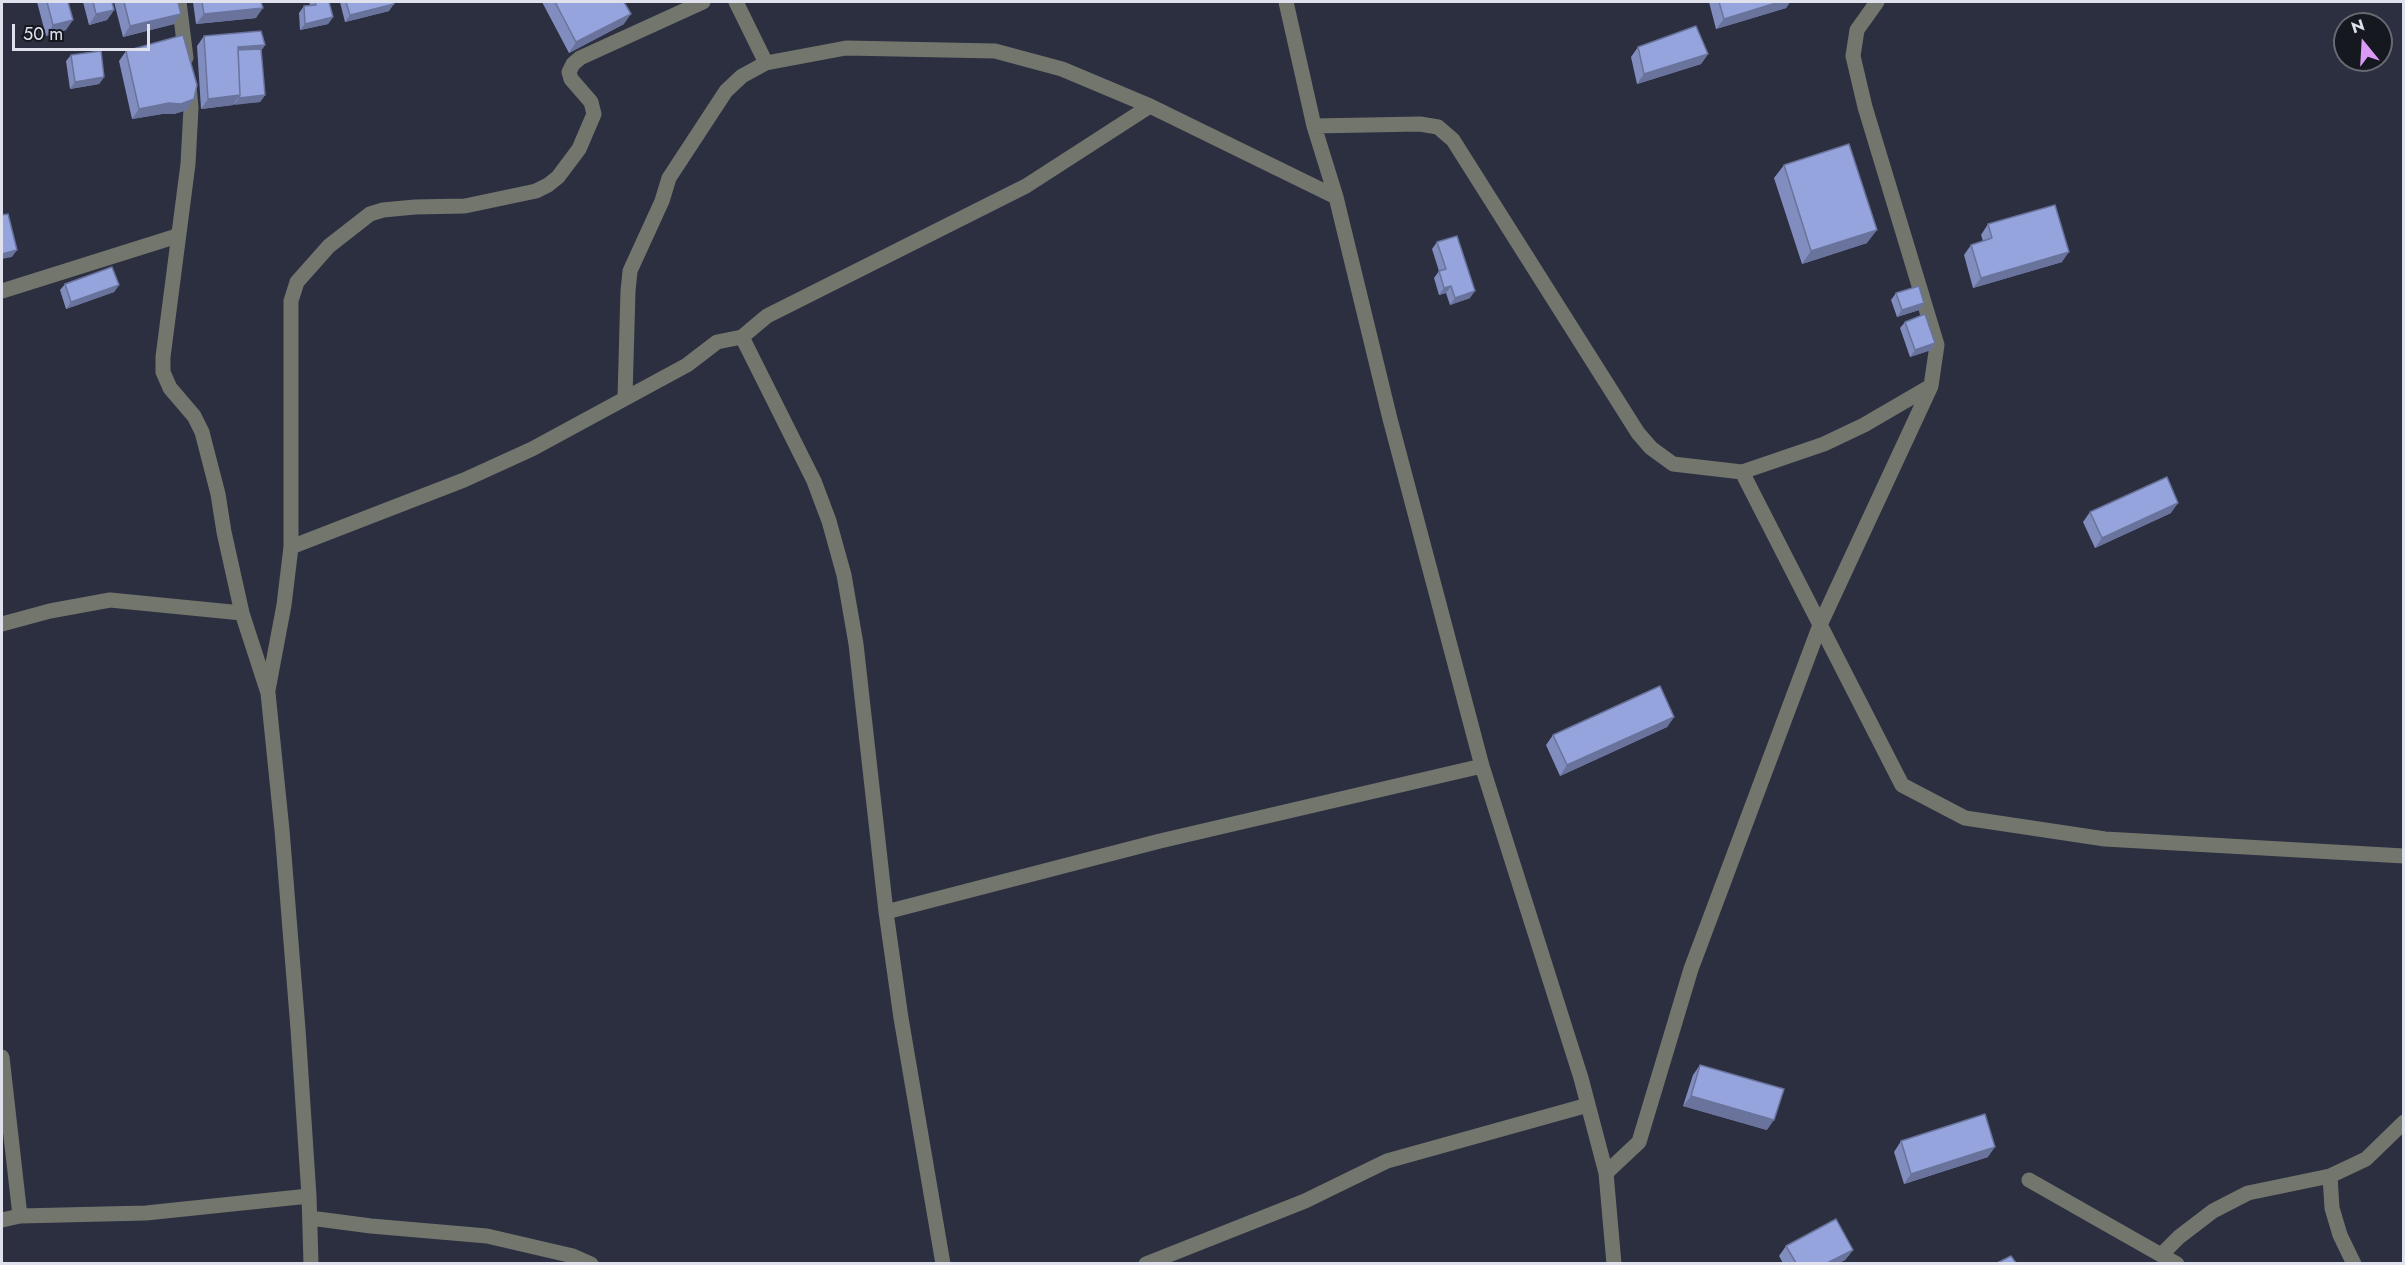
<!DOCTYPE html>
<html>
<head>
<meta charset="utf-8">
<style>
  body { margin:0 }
  #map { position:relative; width:2405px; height:1265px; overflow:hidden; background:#2b2f40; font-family:Jost,sans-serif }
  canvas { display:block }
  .frame { position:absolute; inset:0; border:3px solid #dfe2ed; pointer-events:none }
  .north { position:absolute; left:2333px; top:12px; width:60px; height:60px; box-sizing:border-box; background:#16181f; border:2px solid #666971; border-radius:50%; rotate:342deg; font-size:16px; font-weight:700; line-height:24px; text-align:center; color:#dfe2ed }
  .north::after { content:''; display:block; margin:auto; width:21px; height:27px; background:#da9af6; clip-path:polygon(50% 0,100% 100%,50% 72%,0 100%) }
  .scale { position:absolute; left:12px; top:24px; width:138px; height:27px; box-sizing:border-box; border:3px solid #dfe2ed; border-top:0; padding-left:8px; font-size:18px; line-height:21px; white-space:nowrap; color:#dfe2ed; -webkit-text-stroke:4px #16181f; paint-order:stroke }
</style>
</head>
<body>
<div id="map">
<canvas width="2405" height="1265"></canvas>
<div class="frame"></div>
<div class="north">N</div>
<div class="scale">50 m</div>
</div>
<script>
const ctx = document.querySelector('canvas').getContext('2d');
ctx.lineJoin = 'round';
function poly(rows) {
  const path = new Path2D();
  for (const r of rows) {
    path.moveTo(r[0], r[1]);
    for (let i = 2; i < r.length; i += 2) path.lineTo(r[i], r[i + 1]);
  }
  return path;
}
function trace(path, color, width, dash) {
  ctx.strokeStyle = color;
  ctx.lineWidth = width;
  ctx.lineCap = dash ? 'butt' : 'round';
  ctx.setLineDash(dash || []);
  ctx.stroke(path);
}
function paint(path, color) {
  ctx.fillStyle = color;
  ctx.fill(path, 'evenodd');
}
trace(poly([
  [179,2,186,58],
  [736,2,766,63],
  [1286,2,1314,126,1336,197,1390,419,1482,766,1581,1078,1606,1173,1614,1264],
  [189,85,191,108,188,164,163,357,163,372,170,388,194,416,202,432,218,494,224,532,242,613,268,693,282,830,298,1029,309,1196,311,1264],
  [1314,126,1420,124,1438,127,1453,140,1638,433,1651,448,1673,464,1742,472,1824,444,1864,425,1931,386,1937,345,1865,107,1853,56,1857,30,1877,2],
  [2,291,177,236],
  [742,337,814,481,829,521,844,575,856,644,886,912,901,1018,943,1264],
  [625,397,628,291,630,271,662,201,669,178,726,91,742,76,766,63,846,48,995,51,1062,69,1150,106,1336,197],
  [1742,472,1902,785,1965,818,2105,839,2404,856],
  [291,547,464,480,532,449,687,365,717,342,742,337,767,316,1026,186,1150,106],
  [2,624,50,611,110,600,242,613],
  [268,690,284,605,291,547,291,301,297,282,329,246,370,214,383,210,415,207,465,206,536,191,548,185,558,177,579,149,594,114,591,102,571,79,569,72,573,64,580,58,703,2],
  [886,912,1160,841,1482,766],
  [2,1057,20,1216],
  [1606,1173,1639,1142,1691,969,1820,625,1931,386],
  [2330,1176,2332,1208,2340,1235,2354,1264],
  [2029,1180,2177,1264],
  [310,1218,371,1226,487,1236,573,1256,591,1264],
  [2,1220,20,1216,146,1213,309,1196],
  [2161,1255,2179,1237,2213,1211,2248,1193,2330,1176,2366,1159,2404,1122],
  [1146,1264,1305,1201,1387,1161,1588,1105]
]), '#73766d', 15);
paint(poly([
  [37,2,74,2,69,3,66,30,46,36],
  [83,2,112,2,114,10,107,20,89,25],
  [114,2,178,2,174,24,123,37],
  [193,2,261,2,256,18,196,24],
  [309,2,329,2,333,17,328,24,300,30,299,13,304,6,310,5],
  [340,2,393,2,389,11,345,22],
  [542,2,624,2,624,24,569,53],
  [1709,2,1790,2,1786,8,1716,29],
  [204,36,265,45,261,51,265,95,260,102,234,104,233,105,201,109,197,46],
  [1638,47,1708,54,1701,64,1637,84,1631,57],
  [126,51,187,110,174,114,162,114,132,119,119,61],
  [71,55,104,77,99,84,70,89,66,61],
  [1784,165,1867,243,1802,264,1774,178],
  [1988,224,2062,262,1973,288,1964,255,1971,245,1983,241,1981,235],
  [1437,242,1470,298,1450,305,1446,293,1439,295,1434,278,1439,271,1432,249],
  [65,284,119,285,114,292,66,309,60,290],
  [1896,293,1924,303,1919,310,1897,317,1891,300],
  [1905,322,1935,343,1931,350,1910,357,1900,328],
  [2090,512,2171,513,2095,548,2083,522],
  [1674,717,1667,727,1560,776,1546,745,1553,735],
  [1700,1065,1767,1130,1683,1106,1693,1075],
  [1901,1141,1988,1157,1904,1184,1894,1152],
  [1786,1246,1853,1250,1845,1260,1839,1263,1783,1263,1779,1256]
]), '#818dbe');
paint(poly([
  [1779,2,1790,2,1786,8,1716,29,1724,19],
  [394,4,389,11,345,22,350,15],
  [263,8,256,18,196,24,204,14],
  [114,10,107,20,89,25,96,14],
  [181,14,174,24,123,37,130,26],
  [631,14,624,24,569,53,576,42],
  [333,17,328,24,300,30,305,24],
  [73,20,66,30,46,36,53,25],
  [265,45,258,55,236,57,238,47],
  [1708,54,1701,64,1637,84,1644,74],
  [104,77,99,84,70,89,75,82],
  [240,95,233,105,201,109,208,99],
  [265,95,260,102,234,105,239,98],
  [194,99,187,110,174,114,162,114,132,119,139,109],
  [1877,230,1867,243,1802,264,1811,251],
  [17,250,12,257,2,259,2,254],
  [2069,252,2062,262,1973,288,1981,278],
  [119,285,114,292,66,309,71,302],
  [1451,286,1446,293,1439,295,1444,288],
  [1475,291,1470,298,1450,305,1455,298],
  [1924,303,1919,310,1897,317,1902,310],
  [1935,343,1931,350,1910,357,1915,350],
  [2178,503,2171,513,2095,548,2102,538],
  [1674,717,1667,727,1560,776,1567,765],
  [1691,1096,1774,1120,1767,1130,1683,1106],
  [1995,1147,1988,1157,1904,1184,1911,1174],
  [1853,1250,1845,1260,1839,1263,1827,1263]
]), '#69739b');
const building = poly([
  [47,2,68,2,73,20,53,25,47,2],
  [93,2,112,2,114,10,96,14,93,2],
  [124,2,178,2,181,14,130,26,124,2],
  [202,2,261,2,263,8,204,14,202,2],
  [315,2,329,2,333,17,305,24,304,6,316,5,315,2],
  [346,2,393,2,394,4,350,15,346,2],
  [555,2,624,2,631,14,576,42,555,2],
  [1719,2,1779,2,1724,19,1719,2],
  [1696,26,1708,54,1644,74,1638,47,1696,26],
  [261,31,265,45,238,47,240,95,208,99,204,36,261,31],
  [183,35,197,85,194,99,181,104,169,103,139,109,126,51,183,35],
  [261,49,265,95,239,98,240,95,238,50,261,49],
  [101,51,104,77,75,82,71,55,101,51],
  [1849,144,1877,230,1811,251,1784,165,1849,144],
  [2055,205,2069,252,1981,278,1971,245,1992,238,1988,224,2055,205],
  [8,214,17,250,2,254,2,215,8,214],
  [1457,236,1475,291,1455,298,1451,286,1444,288,1439,271,1446,269,1437,242,1457,236],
  [112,267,119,285,71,302,65,284,112,267],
  [1919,286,1924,303,1902,310,1896,293,1919,286],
  [1925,314,1935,343,1915,350,1905,322,1925,314],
  [2167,477,2178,503,2102,538,2090,512,2167,477],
  [1660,686,1674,717,1567,765,1553,735,1660,686],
  [1700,1065,1784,1089,1774,1120,1691,1096,1700,1065],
  [1985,1114,1995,1147,1911,1174,1901,1141,1985,1114],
  [1836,1219,1853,1250,1827,1263,1796,1263,1786,1246,1836,1219],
  [2011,1256,2016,1263,1997,1263,2011,1256]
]);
paint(building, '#96a4dd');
trace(building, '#69739b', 1.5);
</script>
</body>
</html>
